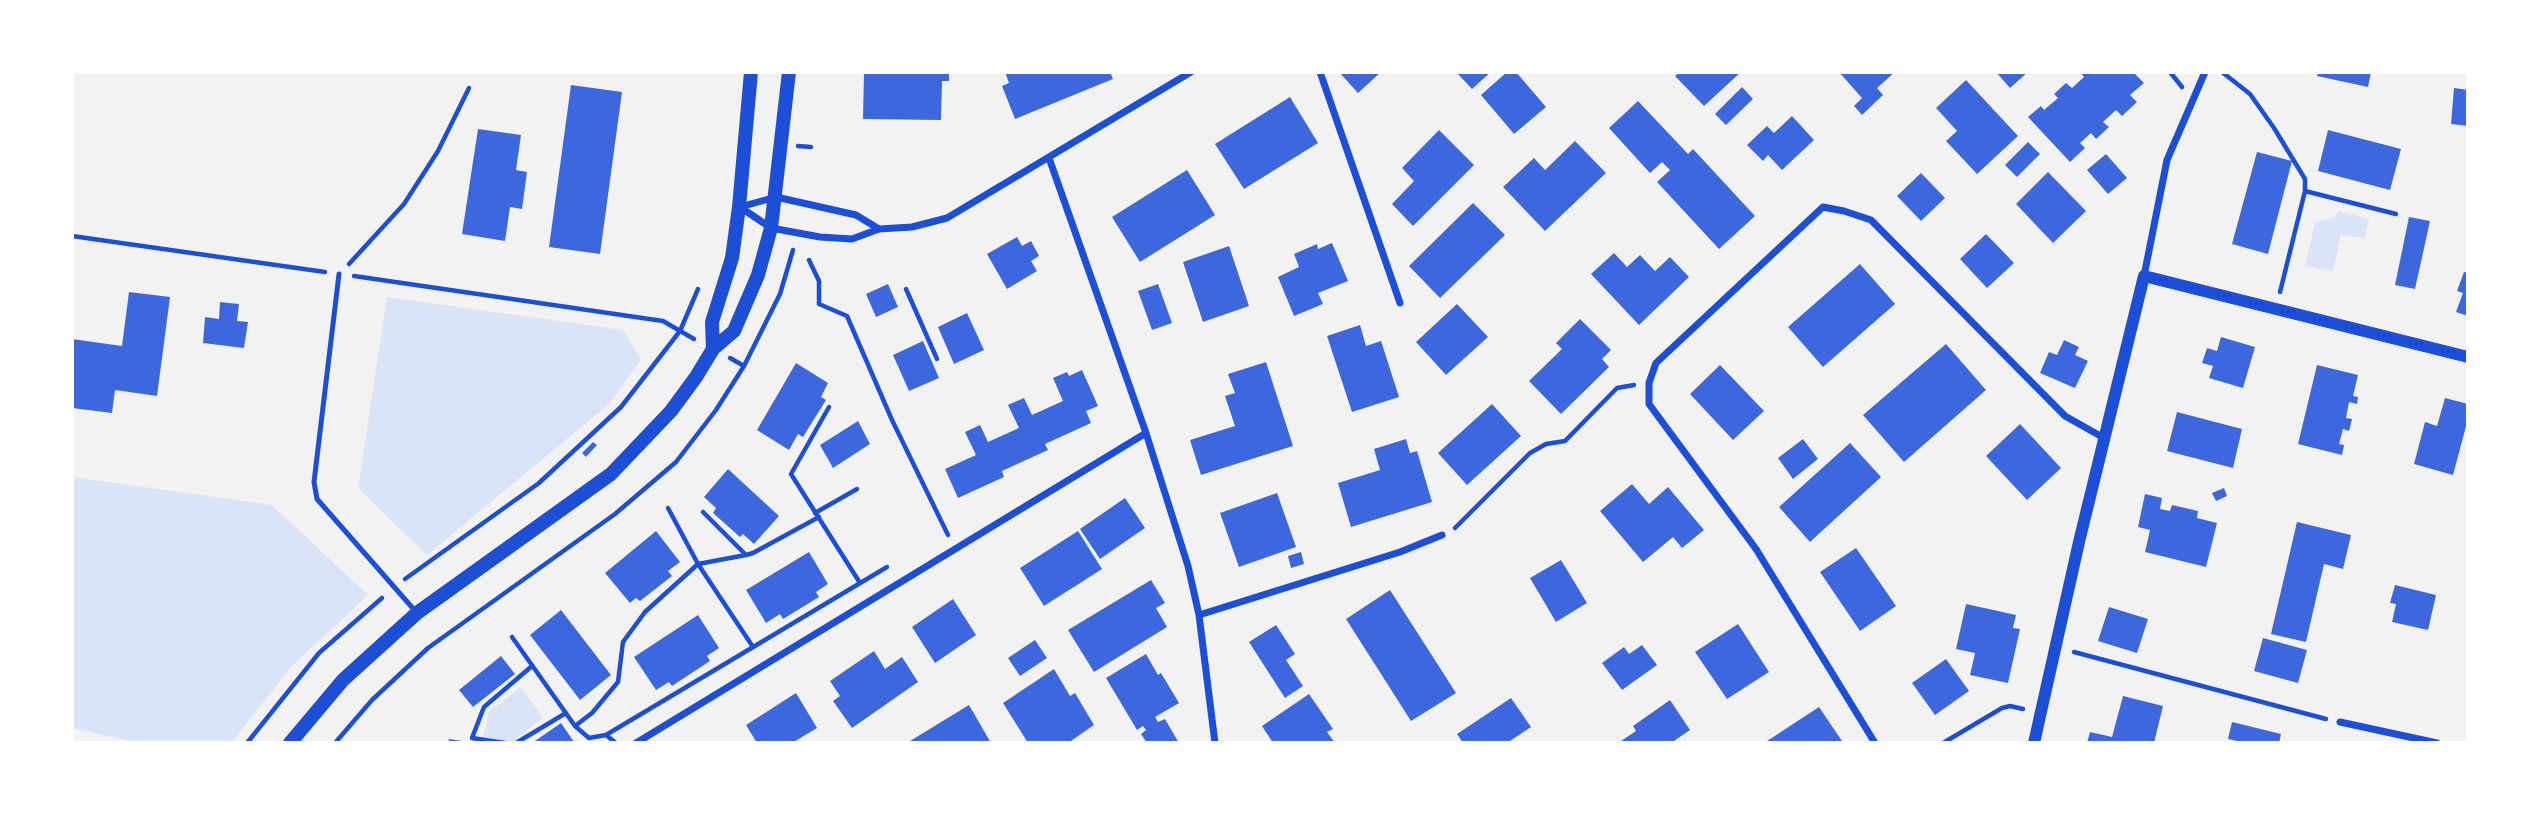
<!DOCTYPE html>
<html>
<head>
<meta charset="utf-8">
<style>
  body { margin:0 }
  #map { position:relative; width:2540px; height:815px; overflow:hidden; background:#f2f2f2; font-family:Spectral,serif }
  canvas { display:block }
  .frame { position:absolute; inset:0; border:74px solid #fff; pointer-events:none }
</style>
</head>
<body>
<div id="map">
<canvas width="2540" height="815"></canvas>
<div class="frame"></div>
</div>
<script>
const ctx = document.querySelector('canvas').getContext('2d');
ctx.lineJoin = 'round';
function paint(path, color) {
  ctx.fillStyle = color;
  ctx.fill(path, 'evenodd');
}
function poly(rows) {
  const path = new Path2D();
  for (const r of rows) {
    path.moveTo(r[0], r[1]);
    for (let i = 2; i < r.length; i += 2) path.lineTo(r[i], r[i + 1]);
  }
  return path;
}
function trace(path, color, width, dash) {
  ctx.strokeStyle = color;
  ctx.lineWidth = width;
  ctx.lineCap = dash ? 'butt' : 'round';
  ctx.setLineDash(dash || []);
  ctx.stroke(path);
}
paint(poly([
  [2338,211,2369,219,2365,238,2341,235,2333,271,2305,266,2315,223,2335,217],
  [387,297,623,330,641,360,609,404,427,555,358,488],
  [72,477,272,505,368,595,291,667,231,743,140,743,72,728],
  [521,687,543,718,512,742,483,737,489,712]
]), '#dbe4f7');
paint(poly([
  [864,72,949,72,949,81,942,81,941,120,863,119],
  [1005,72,1110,72,1113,79,1015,119,1002,86,1009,83],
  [1339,72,1381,72,1358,93],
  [1456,72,1491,72,1472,89],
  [1507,72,1516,72,1546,107,1514,134,1481,95],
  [1680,72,1741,72,1704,106,1675,76],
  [1839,72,1895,72,1877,88,1883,95,1862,115,1854,106,1862,98],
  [1996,72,2028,72,2010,88],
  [2080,72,2133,72,2144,83,2130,95,2137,102,2122,116,2116,110,2103,122,2109,127,2096,139,2091,133,2080,143,2085,148,2070,162,2028,117,2041,106,2044,110,2058,98,2054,94,2066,83,2072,88,2084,77],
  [2318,72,2371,72,2368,87,2317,76],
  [1966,80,2018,136,1977,174,1946,141,1957,131,1936,108],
  [571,85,622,92,600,254,549,247],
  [1742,87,1753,99,1726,125,1715,114],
  [2454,88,2468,90,2468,126,2451,124],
  [1290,97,1318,143,1244,189,1215,144],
  [1638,101,1688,154,1693,149,1755,216,1719,249,1657,182,1670,170,1662,162,1650,173,1609,128],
  [1792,116,1814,140,1782,170,1768,155,1763,161,1747,145,1767,126,1774,133],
  [478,129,521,135,516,170,527,172,522,209,510,207,505,241,462,234],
  [1439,130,1474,165,1413,226,1392,204,1414,181,1402,168],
  [2328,130,2401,149,2390,190,2318,171],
  [1575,141,1606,173,1545,231,1503,187,1534,158,1545,170],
  [2028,142,2040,154,2017,177,2005,165],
  [2257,152,2292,161,2268,254,2232,244],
  [2106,154,2127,178,2108,194,2087,170],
  [1187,170,1215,215,1140,262,1112,217],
  [2048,172,2086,211,2053,243,2016,204],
  [1921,173,1945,198,1921,221,1897,196],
  [1473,203,1505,235,1440,298,1409,266],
  [2409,217,2430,221,2415,289,2395,285],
  [1986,234,2014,263,1987,288,1960,259],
  [1017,237,1022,246,1031,241,1039,256,1031,261,1037,271,1007,289,987,254],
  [1332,243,1348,281,1318,293,1323,304,1294,316,1278,277,1299,267,1294,254,1317,244,1318,249],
  [1229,246,1249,306,1203,322,1183,262],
  [1614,253,1627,267,1640,255,1655,271,1670,257,1689,277,1639,325,1591,274],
  [1860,264,1895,304,1823,367,1788,327],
  [2464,272,2468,273,2468,316,2456,312,2463,293,2457,291],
  [888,284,898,307,876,317,866,294],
  [1158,284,1172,323,1152,330,1138,291],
  [129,292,170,297,157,396,115,390,112,413,72,408,72,339,122,346],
  [220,302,239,304,237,321,248,322,244,348,203,343,205,317,219,319],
  [1457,304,1488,337,1446,375,1416,342],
  [967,313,984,350,954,364,938,327],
  [1580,319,1611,350,1602,359,1609,367,1561,414,1529,381,1562,349,1556,343],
  [1360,325,1366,346,1381,341,1399,397,1352,412,1327,336],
  [2221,337,2255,347,2243,388,2209,378,2213,366,2202,363,2207,348,2217,351],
  [2064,340,2079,347,2075,355,2088,361,2075,388,2040,373,2049,352,2057,355],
  [923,341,939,378,909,391,893,355],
  [1946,344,1986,390,1904,462,1863,415],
  [1266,362,1293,446,1201,475,1190,440,1235,426,1225,396,1235,393,1228,374],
  [796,363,828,383,821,397,826,400,803,437,798,434,789,450,757,430],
  [1720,365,1764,411,1733,440,1690,394],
  [2317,365,2358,375,2353,396,2358,397,2357,404,2349,402,2346,418,2352,419,2349,431,2343,429,2339,444,2344,445,2342,455,2298,444],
  [1082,370,1098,406,1086,411,1091,423,1045,444,1048,450,1002,471,1004,477,958,498,945,469,976,455,965,432,980,425,988,442,1019,428,1008,405,1024,398,1032,415,1063,401,1053,378,1067,372,1069,376],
  [2445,398,2468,404,2468,419,2453,475,2414,464,2425,422,2437,426],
  [1492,404,1521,436,1467,485,1438,453],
  [2177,412,2242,429,2233,468,2167,451],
  [858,421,870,444,833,468,820,445],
  [2020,424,2061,468,2027,500,1986,456],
  [1406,439,1410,453,1417,451,1432,502,1351,527,1338,483,1380,470,1374,449],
  [1803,439,1818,459,1793,479,1778,458],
  [593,442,597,445,586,457,582,453],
  [1850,443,1881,477,1810,542,1779,507],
  [728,469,779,516,754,544,743,534,740,537,713,513,716,508,704,497],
  [1632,484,1649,504,1668,487,1704,530,1682,548,1673,537,1643,562,1600,511],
  [2224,488,2227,496,2216,501,2212,493],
  [1277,493,1296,547,1239,567,1220,513],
  [2145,494,2162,498,2160,509,2170,511,2172,505,2198,511,2197,518,2217,523,2206,567,2145,552,2150,530,2138,527],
  [1125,498,1145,528,1100,559,1080,529],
  [2297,522,2351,535,2343,569,2324,564,2306,642,2271,634],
  [656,531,680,562,668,571,672,576,640,601,636,598,630,603,605,573],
  [1078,531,1102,569,1044,606,1020,568],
  [1856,548,1896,606,1860,631,1820,572],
  [809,552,828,584,816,592,819,597,783,619,780,614,766,623,746,590],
  [1301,552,1304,564,1291,568,1288,556],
  [1561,560,1587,603,1556,622,1530,578],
  [1151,580,1165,603,1156,608,1167,627,1094,672,1068,630],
  [2395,585,2436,595,2428,630,2392,622,2396,604,2390,603],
  [1390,590,1456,693,1411,721,1346,619],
  [953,599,976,635,935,663,912,627],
  [1966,604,2016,615,2013,628,2020,629,2008,683,1970,675,1975,653,1956,649],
  [2109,607,2148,619,2137,653,2098,641],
  [561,610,611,675,580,700,530,635],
  [698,615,719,648,707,656,710,661,672,686,669,682,656,690,634,657],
  [1738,624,1769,672,1727,699,1695,652],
  [1276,625,1295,654,1286,660,1303,686,1285,698,1249,642],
  [2263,638,2307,650,2298,683,2254,671],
  [1035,640,1047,658,1020,676,1008,658],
  [1642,645,1657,665,1622,690,1602,663,1624,647,1629,654],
  [874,651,885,669,902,657,918,682,852,728,833,701,840,696,830,681],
  [1146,654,1158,675,1161,673,1179,703,1155,717,1158,722,1165,719,1179,743,1147,743,1141,734,1146,730,1143,726,1137,730,1106,678],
  [501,656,515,674,473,707,459,690],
  [1946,659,1969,691,1935,715,1912,683],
  [1054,669,1070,696,1075,693,1094,725,1068,743,1028,743,1003,703],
  [796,693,817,728,792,743,757,743,746,725],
  [1309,694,1333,729,1327,732,1335,743,1273,743,1262,726],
  [2123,696,2163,706,2154,743,2087,743,2090,732,2112,737],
  [1511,698,1531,727,1507,743,1463,743,1457,734],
  [1670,700,1690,730,1671,743,1618,743,1636,731,1633,726],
  [969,705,991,743,911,743,910,741],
  [1819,707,1842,741,1838,743,1764,743],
  [2232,722,2281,734,2279,743,2246,743,2228,739],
  [561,723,574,742,571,743,532,743],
  [449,739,469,742,469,743,448,743]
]), '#3d67dc');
trace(poly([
  [2170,72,2182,87],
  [2222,72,2250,94,2274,128,2305,179,2305,191],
  [798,146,811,147],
  [72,236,325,272],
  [809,260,819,281,819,304,847,316,892,420,948,535],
  [349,264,404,204,438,151,469,88],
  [354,276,663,321,694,339],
  [906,289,937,359],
  [2280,292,2305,191,2396,214],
  [730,358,744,366],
  [829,407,791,474,860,583],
  [668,508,698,564,753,647],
  [703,512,746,555,753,553,819,517],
  [815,513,857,489],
  [1455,528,1530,453,1546,444,1565,441,1617,388,1634,385],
  [405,579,539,483,621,407,680,331,698,289],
  [512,637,575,726,592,713,618,682,623,642,645,612,698,564,746,555],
  [2074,652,2326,719],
  [575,726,589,738,606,735,887,567],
  [606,735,616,743],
  [247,743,319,653,382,598],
  [335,743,372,700,428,648,615,514,676,462,716,410,744,366,780,294,793,250],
  [505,743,472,738,484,707,532,666],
  [516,743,566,713],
  [1943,743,2002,708,2010,706,2023,709]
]), '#1d4ed8', 4.5);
trace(poly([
  [339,274,314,482,317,499,417,613]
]), '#1d4ed8', 5);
trace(poly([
  [1320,72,1400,303],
  [1049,158,1146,433,1188,566,1199,615,1215,743],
  [740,207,771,228,820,237,852,239,879,229,912,227,947,218,1191,72],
  [740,207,776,197,856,215,879,229],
  [2144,276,2167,160,2205,72],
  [1199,615,1400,552,1442,535],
  [2340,722,2437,743],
  [636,743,1146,433],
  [1875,743,1756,549,1649,404,1649,383,1656,363,1823,207,1844,211,1871,220,2065,416,2104,438]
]), '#1d4ed8', 7);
trace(poly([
  [2034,743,2079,542,2144,276,2468,357]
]), '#1d4ed8', 12);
trace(poly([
  [713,349,712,322,732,258,739,207,751,72],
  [290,743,343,680,417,613,611,474,671,411,696,377,713,349,734,331,758,275,771,228,789,72]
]), '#1d4ed8', 14);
</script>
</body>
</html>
